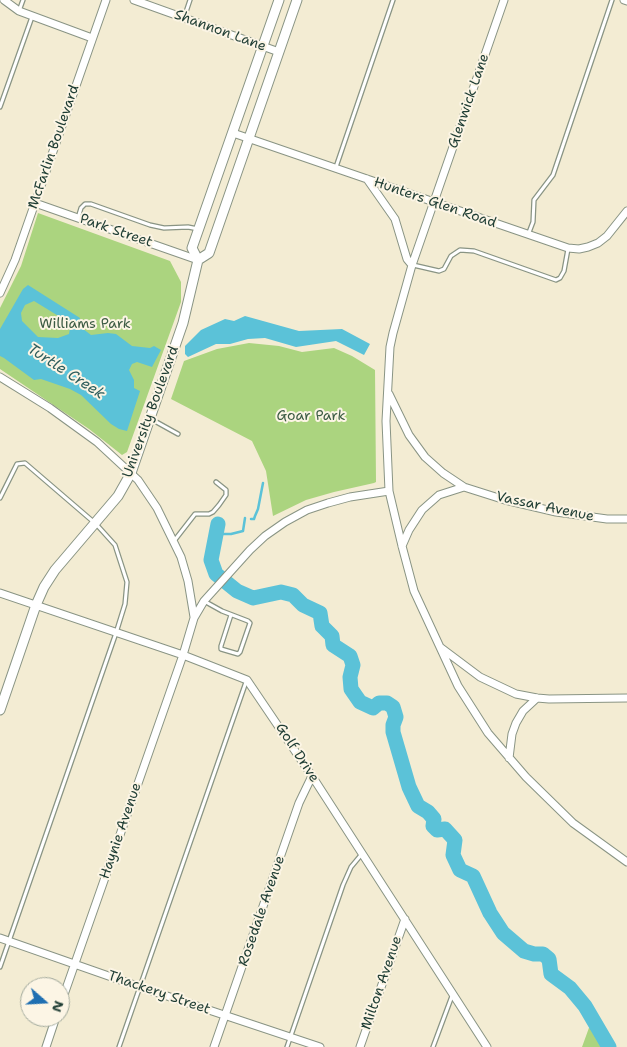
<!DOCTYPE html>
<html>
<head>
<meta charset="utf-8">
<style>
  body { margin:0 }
  #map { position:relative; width:627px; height:1047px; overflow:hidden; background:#f3ecd3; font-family:"Shantell Sans",sans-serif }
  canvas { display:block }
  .north { position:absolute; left:20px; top:977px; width:50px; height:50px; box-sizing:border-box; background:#fcf5e5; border:1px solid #a4ab9e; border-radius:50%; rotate:109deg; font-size:14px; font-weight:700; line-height:20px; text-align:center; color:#1f3d34 }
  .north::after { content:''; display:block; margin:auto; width:18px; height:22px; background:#1f6fb2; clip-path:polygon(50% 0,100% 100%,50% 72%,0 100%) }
</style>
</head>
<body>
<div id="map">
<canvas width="627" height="1047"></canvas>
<div class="north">N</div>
</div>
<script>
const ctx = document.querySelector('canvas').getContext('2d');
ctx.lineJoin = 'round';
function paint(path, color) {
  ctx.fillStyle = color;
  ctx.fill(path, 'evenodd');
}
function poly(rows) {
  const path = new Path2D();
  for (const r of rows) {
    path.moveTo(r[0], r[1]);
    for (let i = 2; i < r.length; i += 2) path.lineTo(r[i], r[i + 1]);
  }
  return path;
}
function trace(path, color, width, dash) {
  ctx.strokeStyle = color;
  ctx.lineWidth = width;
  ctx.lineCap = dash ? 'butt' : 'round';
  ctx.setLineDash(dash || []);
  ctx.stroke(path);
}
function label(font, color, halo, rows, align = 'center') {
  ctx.font = font + ' "Shantell Sans",sans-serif';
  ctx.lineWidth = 4;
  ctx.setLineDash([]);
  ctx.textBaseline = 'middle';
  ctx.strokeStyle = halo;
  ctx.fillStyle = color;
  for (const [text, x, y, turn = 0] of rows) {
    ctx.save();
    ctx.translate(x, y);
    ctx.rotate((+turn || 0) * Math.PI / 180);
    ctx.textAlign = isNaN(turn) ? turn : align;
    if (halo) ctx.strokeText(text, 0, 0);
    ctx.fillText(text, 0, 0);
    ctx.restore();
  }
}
paint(poly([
  [38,213,170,261,181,282,181,302,127,452,122,455,89,429,0,369,0,308,21,266],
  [249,343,279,346,302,352,334,348,352,356,375,370,376,482,374,483,334,492,306,500,273,516,266,471,252,441,171,399,184,361,217,349],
  [594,1014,609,1039,614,1047,582,1047]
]), '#abd47f');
paint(poly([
  [28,285,80,318,78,325,91,335,108,333,116,334,132,346,150,348,154,346,161,350,152,367,137,362,132,364,129,370,134,380,134,388,140,391,127,431,119,429,111,424,81,395,70,389,41,379,34,380,4,358,0,356,0,329,23,289],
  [34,301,65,320,70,328,69,334,58,338,38,337,22,321,21,313,25,305],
  [245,316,299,331,342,329,370,344,364,355,336,341,296,347,265,338,248,339,230,344,216,344,188,357,185,354,185,346,201,330,225,319,234,321]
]), '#5bc2d8');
trace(poly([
  [251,519,254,519,255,516,258,509,263,483],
  [216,534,231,534,243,531,245,518]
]), '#5bc2d8', 2.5);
trace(poly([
  [218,524,211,560,216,574,237,591,253,598,281,592,293,595,303,605,320,613,322,626,332,636,333,645,350,656,353,665,350,677,351,689,360,702,373,708,379,703,387,703,393,707,396,717,393,725,393,732,409,787,418,806,428,812,434,819,433,826,437,830,445,829,455,840,453,855,460,870,473,876,490,913,503,933,524,951,534,954,543,954,549,959,551,974,570,988,585,1006,609,1047]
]), '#5bc2d8', 15);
const service = poly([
  [19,11,23,0],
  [184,18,190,0],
  [0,107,32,17],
  [336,167,393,0],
  [78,218,81,208,85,204,91,204,150,225,164,228,188,227,198,229],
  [528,235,533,222,534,200,553,175,612,0],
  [413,265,439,271,444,269,451,256,460,250,474,251,556,280,560,278,564,271,568,249],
  [151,419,178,434],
  [0,498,17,464,25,463,96,524,115,545,127,582,125,604,116,633,0,967],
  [174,541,195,514,209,514,213,512,219,505,226,495,226,490,216,482],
  [204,601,222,611,248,621,250,623,240,652,238,654,221,649,221,646,231,615],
  [119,1047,246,682],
  [287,1047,343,885,351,867,361,855],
  [433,1047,452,996]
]);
const minor = poly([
  [4,0,19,11,92,38],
  [134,0,279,52],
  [504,0,412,265,393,333,390,347,386,421,389,491,402,546,414,591,458,686,488,733,526,777,573,823,627,862],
  [624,0,627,1],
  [233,133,568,248,579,249,588,247,598,243,607,236,627,211],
  [367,179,395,219,407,259,412,265],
  [35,203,198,260],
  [0,293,15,260,106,0],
  [0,377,50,408,97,442,138,480,157,508,181,557,188,581,194,617],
  [389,394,409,435,425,457,443,473,464,487,505,500,556,512,607,519,627,519],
  [402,546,409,530,422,510,439,495,464,487],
  [0,593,183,655,247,680,312,776,487,1047],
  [440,647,480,677,516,694,537,698,549,699,627,698],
  [509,758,512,734,516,723,523,711,537,698],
  [0,938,140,987,320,1047],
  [60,1006,183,655,194,618,204,601,250,550,265,536,285,522,307,510,328,503,350,497,389,491],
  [46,1047,56,1017],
  [214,1047,299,803,312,776],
  [360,1047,405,919]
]);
const tertiary = poly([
  [198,260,209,253,297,0],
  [0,710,36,605,44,587,55,570,118,496,131,473,183,323,198,260,192,248,279,0]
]);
trace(service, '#899484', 5.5);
trace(minor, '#899484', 9);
trace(tertiary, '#899484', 11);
trace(service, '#fff', 3);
trace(minor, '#fff', 7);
trace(tertiary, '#fff', 9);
label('14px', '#1f3d34', '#fcf5e5', [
  ["Shannon Lane",220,31,20],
  ["Glenwick Lane",469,101,-71],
  ["McFarlin Boulevard",54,147,-71],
  ["Hunters Glen Road",435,203,19],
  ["Park Street",116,231,19],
  ["University Boulevard",151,412,-70],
  ["Vassar Avenue",545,507,12],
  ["Golf Drive",297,753,57],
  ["Haynie Avenue",121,831,-71],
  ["Rosedale Avenue",262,911,-71],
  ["Milton Avenue",382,983,-71],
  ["Thackery Street",159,993,19]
]);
label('14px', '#3b5b43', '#fcf5e5', [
  ["Williams Park",85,324],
  ["Goar Park",311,416]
]);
label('italic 15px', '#2e5e5d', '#fcf5e5', [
  ["Turtle Creek",66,372,33]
]);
</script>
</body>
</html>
